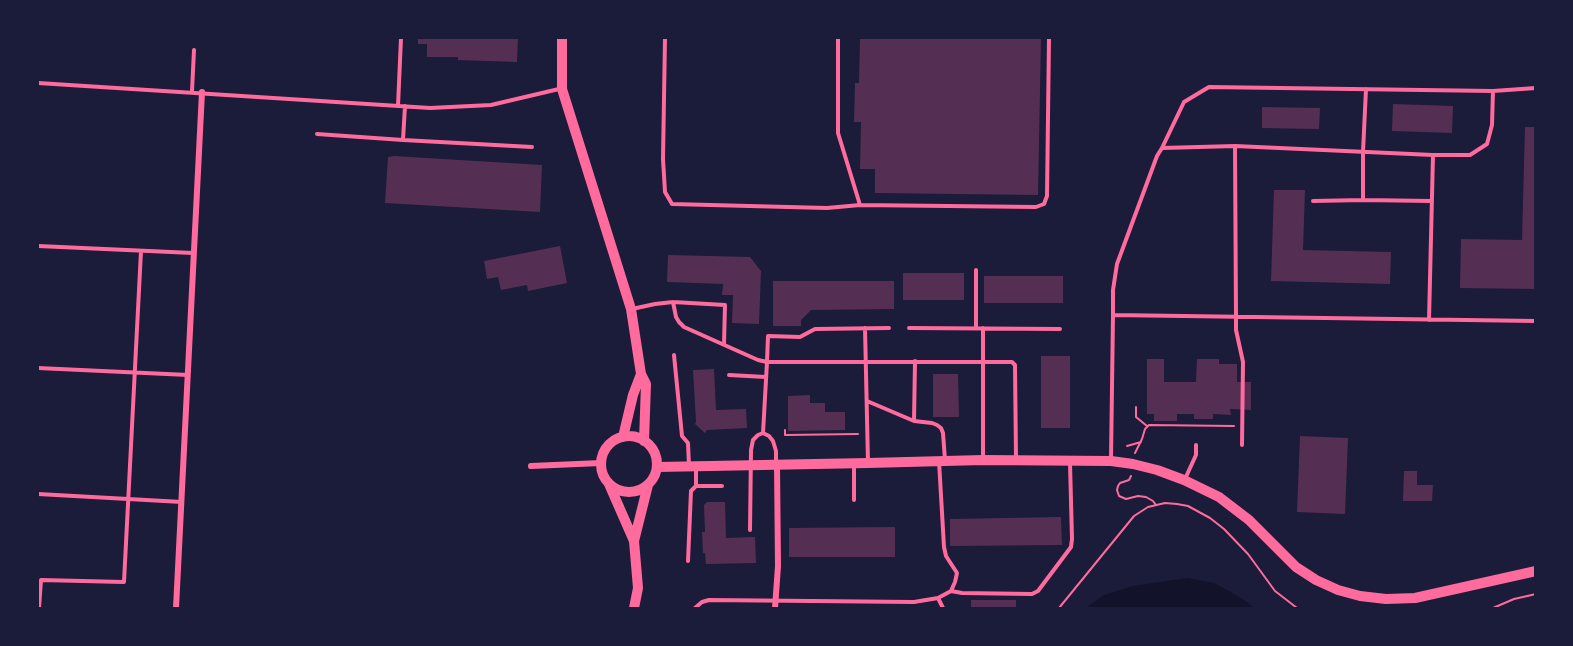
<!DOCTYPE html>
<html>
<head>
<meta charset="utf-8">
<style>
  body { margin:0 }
  #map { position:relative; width:1573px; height:646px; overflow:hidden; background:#1b1b3a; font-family:"Space Grotesk",sans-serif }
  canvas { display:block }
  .frame { position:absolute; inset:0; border:39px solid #1b1b3a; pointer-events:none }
</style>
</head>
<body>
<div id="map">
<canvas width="1573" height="646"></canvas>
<div class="frame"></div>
</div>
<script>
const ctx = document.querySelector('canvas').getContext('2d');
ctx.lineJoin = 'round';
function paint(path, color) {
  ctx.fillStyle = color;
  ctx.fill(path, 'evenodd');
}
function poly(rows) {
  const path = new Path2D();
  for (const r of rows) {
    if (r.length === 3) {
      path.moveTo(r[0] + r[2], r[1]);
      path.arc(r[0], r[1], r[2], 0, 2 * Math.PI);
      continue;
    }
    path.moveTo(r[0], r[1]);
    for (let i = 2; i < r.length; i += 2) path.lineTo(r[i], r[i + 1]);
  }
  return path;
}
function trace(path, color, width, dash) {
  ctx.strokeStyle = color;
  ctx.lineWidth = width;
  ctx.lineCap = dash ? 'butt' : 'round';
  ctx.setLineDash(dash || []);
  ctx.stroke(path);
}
paint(poly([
  [1187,578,1214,583,1243,599,1254,608,1086,608,1104,595,1133,586]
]), '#12122b');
paint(poly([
  [418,38,518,38,517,62,458,60,458,57,427,57,427,44,418,44],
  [860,38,1041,38,1038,195,875,193,875,169,860,169,861,122,854,122,855,83,859,83],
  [1393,104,1453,106,1452,133,1392,131],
  [1262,107,1320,108,1319,129,1262,128],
  [1525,127,1536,127,1536,289,1460,288,1461,239,1522,240],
  [394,156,542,165,540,212,385,203,388,157],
  [1274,190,1305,190,1303,250,1391,252,1390,284,1271,281],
  [560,246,567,283,528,291,527,285,501,290,498,277,487,279,484,261],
  [668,255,750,257,761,271,759,324,732,323,733,295,722,295,723,284,667,282],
  [903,273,964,273,964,300,903,300],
  [984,276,1063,276,1063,303,984,303],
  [773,281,894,281,894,309,811,310,801,320,801,326,773,326],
  [1041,356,1070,356,1070,428,1041,428],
  [1147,359,1164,359,1164,382,1196,382,1197,359,1219,359,1219,364,1237,364,1237,382,1251,382,1251,410,1230,409,1231,415,1213,414,1213,419,1194,419,1194,414,1177,414,1177,421,1154,421,1154,414,1147,414],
  [714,369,716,410,746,409,747,428,707,430,705,433,695,424,696,422,693,370],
  [933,374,958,374,959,417,933,417],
  [810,395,810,403,825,403,825,412,845,412,845,430,788,431,788,396],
  [1300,436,1348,438,1345,514,1297,512],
  [1404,471,1417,471,1417,485,1433,485,1432,501,1403,501],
  [707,502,725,502,726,538,755,537,756,563,706,564,705,553,703,553,702,532,705,532,704,505],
  [1061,517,1062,545,950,546,950,519],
  [895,527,895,557,789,557,789,528],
  [971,600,1016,600,1016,608,971,608]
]), '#542f53');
trace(poly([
  [1136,407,1136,417,1147,426],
  [785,430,785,435,858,434],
  [1127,446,1141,442],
  [1135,453,1142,439,1145,429,1149,425,1234,426],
  [1131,476,1129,480,1120,483,1118,486,1117,490,1119,496,1126,499,1138,496,1146,497,1153,501,1156,505],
  [1059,608,1134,516,1148,507,1165,503,1177,504,1188,506,1210,518,1224,529,1248,554,1275,591,1297,608],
  [1493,608,1514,599,1536,594]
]), '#ff6b9d', 2);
trace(poly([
  [665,38,663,159,665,192,672,204,827,208,860,205,1036,207,1044,204,1047,196,1049,38],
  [838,38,838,133,860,205],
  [38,83,430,108,491,105,559,89],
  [1366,89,1363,152,1363,200,1432,201],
  [192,91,194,50],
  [398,106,401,38],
  [405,106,403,140,532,147],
  [317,134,403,140],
  [1162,148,1184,102,1209,87,1493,91],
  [1433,155,1470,155,1487,144,1492,125,1493,91,1536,88],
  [1313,201,1363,200],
  [38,246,193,253],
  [976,270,976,328],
  [673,302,676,317,679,322,684,327,758,360,767,362,768,336,800,337,815,329,889,328],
  [632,309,655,304,673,302,725,305,724,344],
  [1113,315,1113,290,1117,264,1157,156,1162,148,1235,146],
  [865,328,868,463],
  [909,328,1060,329],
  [674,355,682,436,688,443,689,466],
  [38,368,188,375],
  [729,375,766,377],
  [867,401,914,421,932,423,937,425,941,428,943,433,945,460],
  [914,421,915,361],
  [763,433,767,362,1012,362,1015,365,1016,459],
  [1242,445,1243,362,1236,330,1236,317,1235,146,1433,155,1429,320],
  [983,459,983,328],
  [1111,459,1113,315,1536,321],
  [854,464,854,500],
  [696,469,696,486],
  [1185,479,1196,455,1196,445],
  [38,494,182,502],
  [750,530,751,450,753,440,758,435,763,433,769,436,773,441,776,451,776,463],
  [688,561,691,491,696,486,722,486],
  [951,591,962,593,1032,594,1038,591,1071,547,1072,539,1070,463],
  [938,598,943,608],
  [39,608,41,580,124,582,141,251],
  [695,608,702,602,709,600,914,602,938,598,951,591,955,582,957,573,946,556,944,547,939,461]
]), '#ff6b9d', 4);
trace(poly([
  [531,466,601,463],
  [176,608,202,92],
  [775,608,778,566,777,465]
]), '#ff6b9d', 6);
trace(poly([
  [657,467,868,463,983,460,1111,461,1133,464,1157,470,1184,480,1219,497,1249,520,1296,567,1316,580,1338,590,1360,596,1386,599,1415,598,1536,571]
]), '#ff6b9d', 10);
trace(poly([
  [562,38,562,89,631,309,641,374,646,384,644,441],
  [629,464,28],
  [623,437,633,395,641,374],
  [609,484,634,541],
  [634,608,638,588,634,541,648,485]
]), '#ff6b9d', 10);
</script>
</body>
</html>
